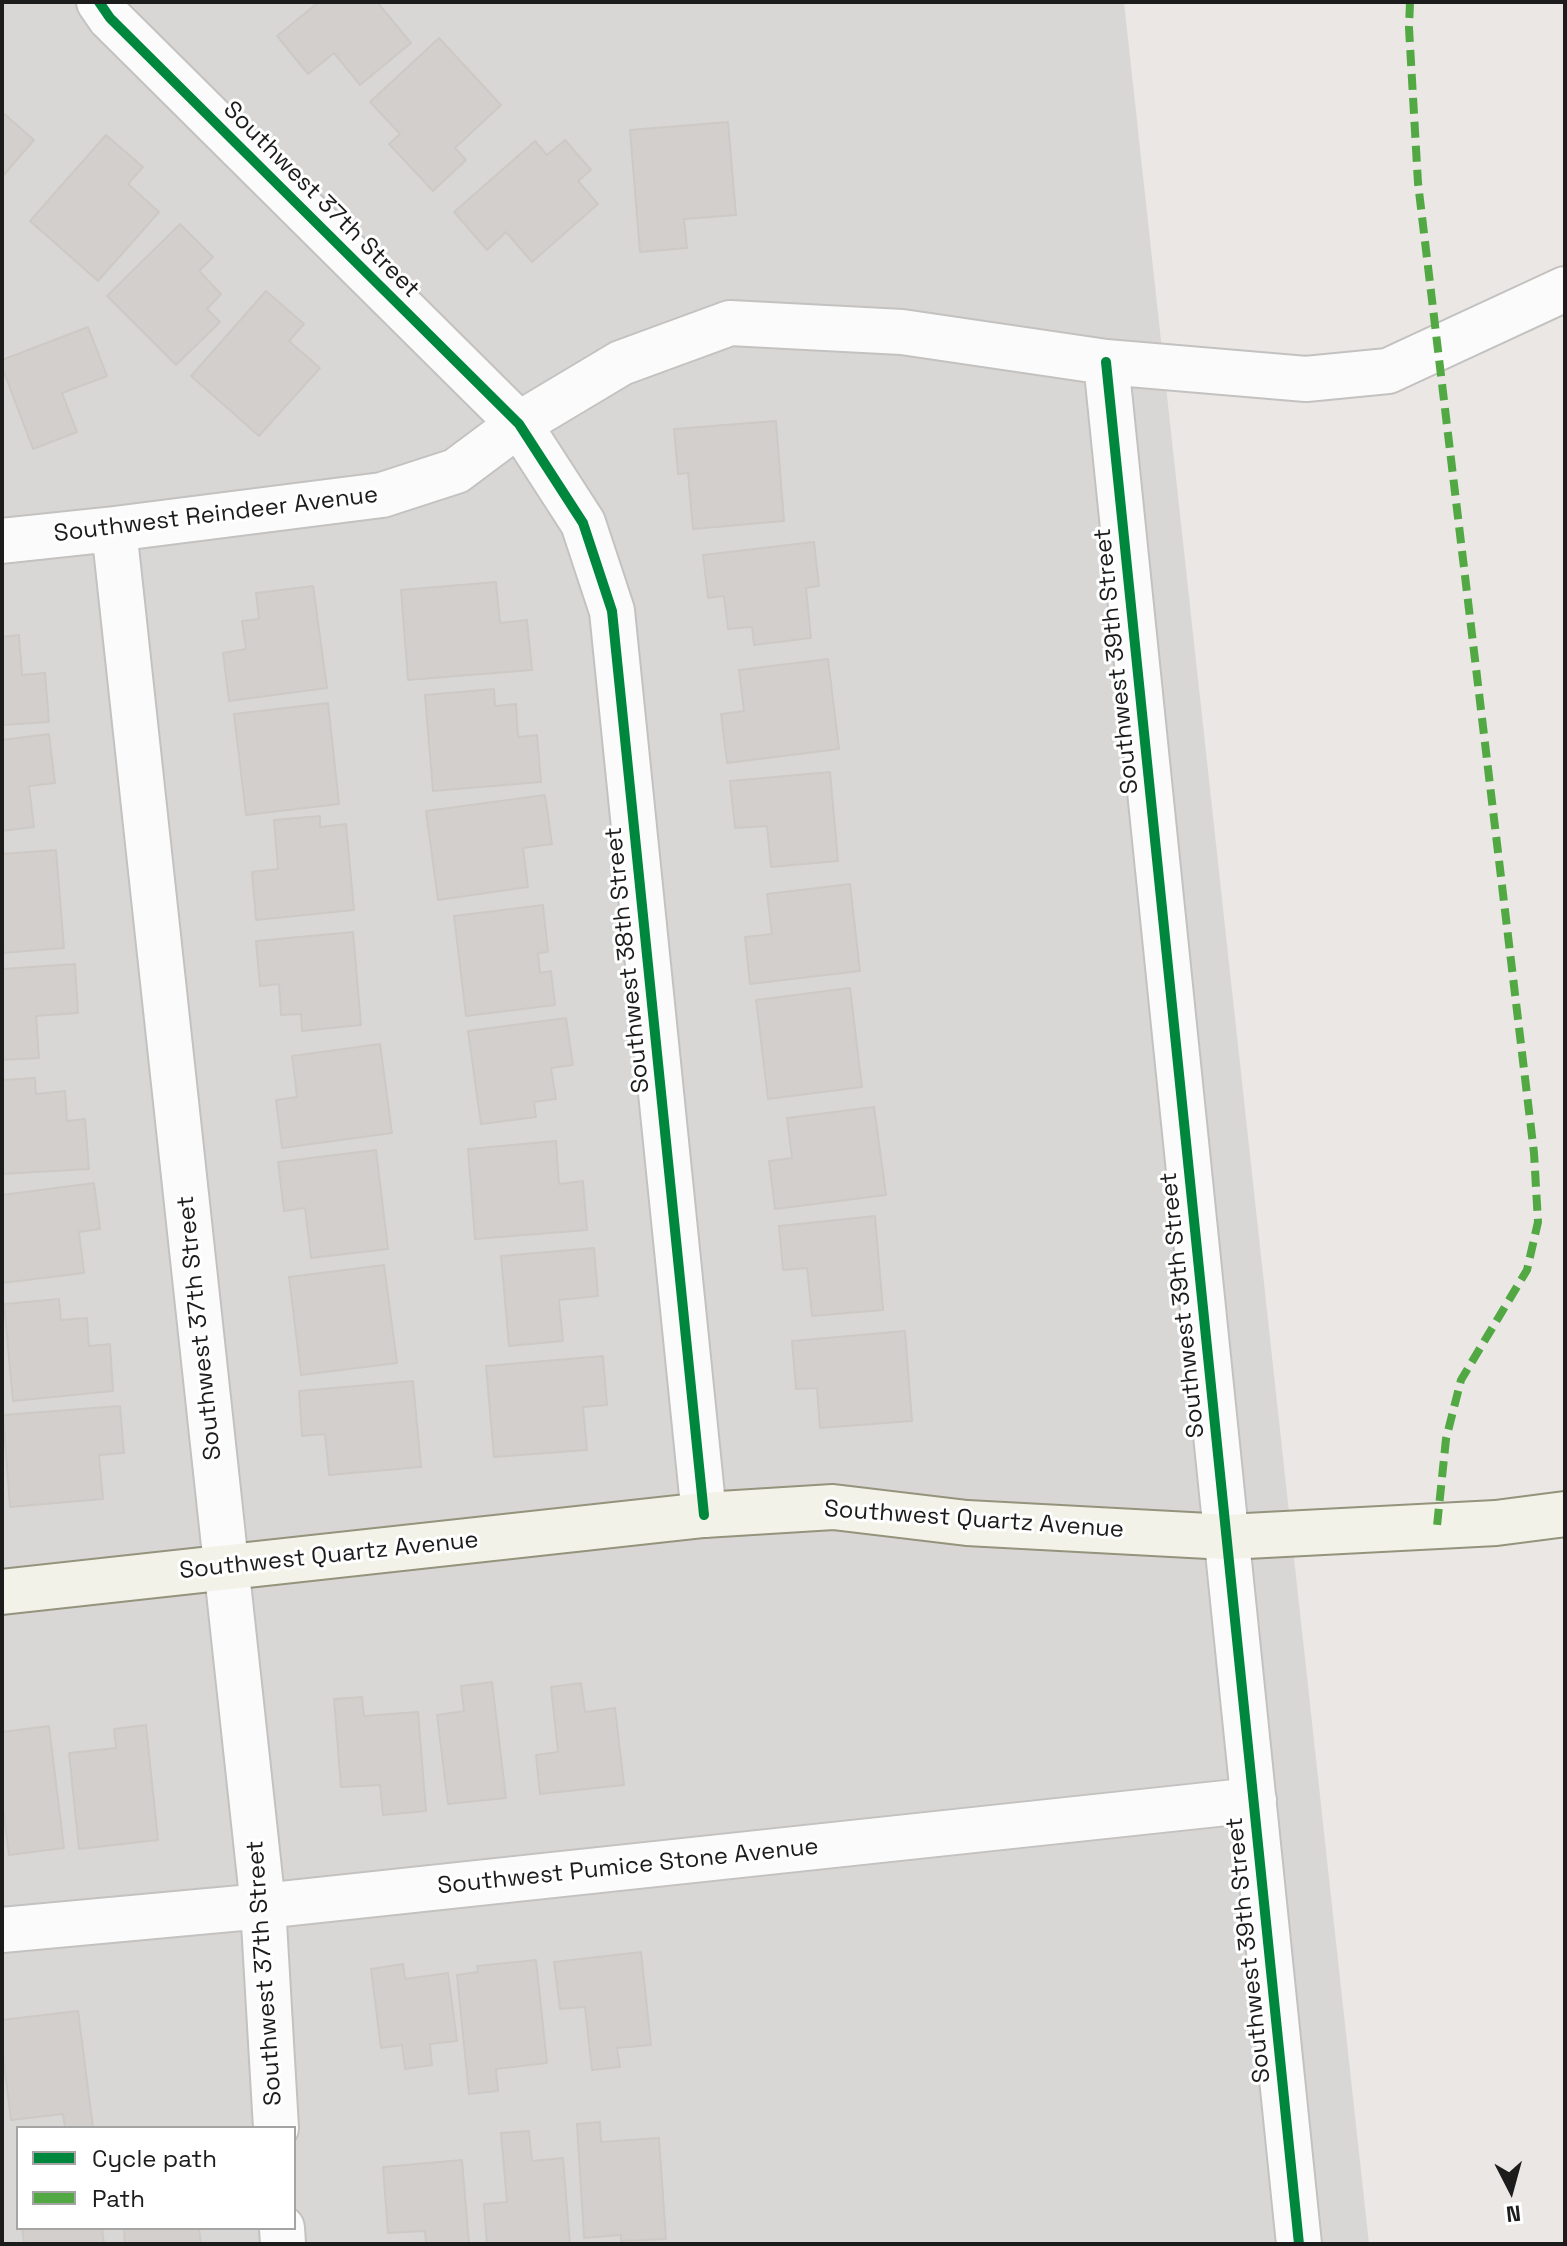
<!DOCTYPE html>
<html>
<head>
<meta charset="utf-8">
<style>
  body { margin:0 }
  #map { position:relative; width:1567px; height:2246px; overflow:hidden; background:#eae7e4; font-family:"Space Grotesk",sans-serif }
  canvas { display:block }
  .frame { position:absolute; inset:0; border:4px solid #1c1c1c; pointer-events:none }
  .legend { position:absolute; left:16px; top:2126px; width:280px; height:104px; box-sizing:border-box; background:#fff; border:2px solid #a4a4a4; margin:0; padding:10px 14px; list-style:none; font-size:24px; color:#1c1c1c }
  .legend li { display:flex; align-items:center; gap:16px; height:40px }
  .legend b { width:40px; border:2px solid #a4a4a4 }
  .north { position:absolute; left:1471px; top:2150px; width:80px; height:80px; -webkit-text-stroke:6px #fff; paint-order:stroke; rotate:174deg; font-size:22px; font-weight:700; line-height:32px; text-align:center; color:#1c1c1c }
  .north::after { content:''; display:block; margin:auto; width:28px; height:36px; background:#1c1c1c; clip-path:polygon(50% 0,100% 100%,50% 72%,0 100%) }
</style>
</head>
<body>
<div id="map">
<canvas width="1567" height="2246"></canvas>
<div class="frame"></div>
<ul class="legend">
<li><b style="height:10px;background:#00873e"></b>Cycle path</li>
<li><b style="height:10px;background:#52a943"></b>Path</li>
</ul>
<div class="north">N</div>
</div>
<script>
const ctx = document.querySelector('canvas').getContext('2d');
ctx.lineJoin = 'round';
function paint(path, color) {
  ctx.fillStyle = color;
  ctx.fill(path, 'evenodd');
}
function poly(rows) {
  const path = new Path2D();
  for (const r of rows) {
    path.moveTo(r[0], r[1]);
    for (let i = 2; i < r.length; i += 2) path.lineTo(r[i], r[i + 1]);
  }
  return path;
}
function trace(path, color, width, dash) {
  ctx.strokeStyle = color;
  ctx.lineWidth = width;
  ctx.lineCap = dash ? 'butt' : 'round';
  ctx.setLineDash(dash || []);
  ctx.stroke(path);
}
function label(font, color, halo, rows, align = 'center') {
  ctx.font = font + ' "Space Grotesk",sans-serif';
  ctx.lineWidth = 6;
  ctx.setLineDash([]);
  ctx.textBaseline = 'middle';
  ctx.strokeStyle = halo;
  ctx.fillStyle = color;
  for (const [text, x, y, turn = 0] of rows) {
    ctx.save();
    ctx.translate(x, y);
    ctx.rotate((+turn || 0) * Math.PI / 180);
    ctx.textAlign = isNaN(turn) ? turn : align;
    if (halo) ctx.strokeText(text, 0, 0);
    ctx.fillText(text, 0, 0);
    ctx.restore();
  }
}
paint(poly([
  [2,2,1124,2,1369,2244,2,2244],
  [18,2128,294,2128,294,2228,18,2228]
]), '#d9d7d6');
const building = poly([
  [319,2,377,2,411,43,360,85,334,53,308,74,277,36,319,2],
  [439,38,501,105,455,148,466,160,433,191,389,144,400,134,370,102,439,38],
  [2,112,34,140,2,177,2,112],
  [728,122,736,215,684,219,687,248,640,252,630,130,728,122],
  [106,135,143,167,128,184,159,212,98,281,30,221,106,135],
  [565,140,591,170,578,181,598,204,532,262,506,232,487,250,454,212,535,141,547,155,565,140],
  [180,224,213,257,199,271,221,294,207,309,220,322,176,365,107,296,180,224],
  [266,291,304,324,289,341,320,368,259,436,191,376,266,291],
  [88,327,107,376,62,393,77,432,33,449,2,367,2,360,88,327],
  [776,421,784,521,693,529,688,473,678,474,674,429,776,421],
  [814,542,819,586,806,588,811,638,754,645,752,627,728,629,724,596,708,598,703,555,814,542],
  [496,582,500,623,527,620,532,670,408,680,401,590,496,582],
  [313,586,327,688,229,701,223,653,246,649,242,621,259,619,256,593,313,586],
  [19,635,22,675,45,673,49,722,2,725,2,637,19,635],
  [828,659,839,749,727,763,721,714,744,711,739,670,828,659],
  [494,689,495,706,516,704,518,737,537,735,541,782,433,791,425,695,494,689],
  [328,703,339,804,246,815,234,714,328,703],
  [49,734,55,783,29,786,34,827,2,831,2,740,49,734],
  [830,772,838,861,771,867,767,826,735,828,730,781,830,772],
  [545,795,552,844,523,848,528,887,438,900,426,811,545,795],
  [320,816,320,827,346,824,354,910,256,920,252,872,278,869,274,820,320,816],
  [56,850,64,948,2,953,2,854,56,850],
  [850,884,860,971,750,984,745,937,772,934,767,894,850,884],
  [543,905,548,952,538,953,540,973,551,971,555,1005,466,1016,454,916,543,905],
  [353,932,361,1025,302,1031,301,1014,281,1015,279,984,260,986,256,941,353,932],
  [75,964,78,1013,36,1016,39,1058,2,1060,2,969,75,964],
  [850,988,862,1087,768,1099,756,1000,850,988],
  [566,1018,573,1065,551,1068,556,1099,534,1102,536,1117,481,1124,468,1031,566,1018],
  [380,1044,392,1133,282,1148,276,1100,297,1097,292,1056,380,1044],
  [35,1078,36,1094,65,1091,67,1121,85,1119,89,1169,2,1174,2,1080,35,1078],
  [874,1107,886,1195,775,1209,769,1161,792,1158,787,1118,874,1107],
  [556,1141,559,1184,583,1181,587,1230,475,1239,468,1149,556,1141],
  [376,1150,388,1249,311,1258,305,1208,284,1211,278,1162,376,1150],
  [94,1183,100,1229,79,1232,84,1273,2,1283,2,1195,94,1183],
  [875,1216,883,1310,812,1316,807,1268,783,1270,779,1226,875,1216],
  [594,1248,598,1296,559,1300,563,1341,509,1346,501,1256,594,1248],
  [384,1265,397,1363,301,1375,289,1277,384,1265],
  [59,1299,61,1320,87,1318,89,1346,110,1344,113,1391,13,1401,4,1304,59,1299],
  [905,1331,912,1421,820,1428,817,1388,796,1389,792,1341,905,1331],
  [603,1356,607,1405,583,1407,587,1450,494,1457,486,1366,603,1356],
  [413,1381,421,1467,329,1475,325,1434,302,1436,299,1391,413,1381],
  [120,1406,124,1453,99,1455,103,1499,10,1507,3,1415,120,1406],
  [492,1682,506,1798,448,1804,437,1715,464,1711,461,1686,492,1682],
  [581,1683,585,1712,615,1708,624,1785,540,1794,536,1755,558,1752,551,1687,581,1683],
  [362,1697,364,1716,418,1712,426,1811,383,1815,380,1785,341,1787,334,1699,362,1697],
  [146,1725,158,1840,79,1849,69,1753,116,1748,114,1729,146,1725],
  [49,1726,64,1848,9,1855,2,1801,2,1732,49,1726],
  [641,1952,651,2045,617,2048,620,2067,592,2070,585,2007,560,2009,554,1962,641,1952],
  [536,1960,547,2063,496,2069,498,2091,469,2094,457,1975,478,1972,477,1966,536,1960],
  [403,1964,405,1979,448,1973,457,2041,430,2044,432,2065,405,2069,402,2045,381,2048,371,1969,403,1964],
  [78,2011,93,2128,65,2128,63,2114,11,2120,2,2047,2,2020,78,2011],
  [600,2122,601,2142,659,2138,666,2239,621,2241,621,2235,584,2238,577,2124,600,2122],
  [529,2131,532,2161,563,2158,570,2244,487,2244,484,2204,507,2202,501,2133,529,2131],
  [462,2160,469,2244,426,2244,425,2231,388,2233,383,2167,462,2160],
  [22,2228,102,2228,104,2244,24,2244,22,2228],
  [124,2228,199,2228,201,2244,125,2244,124,2228]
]);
paint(building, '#d3cfcd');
trace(building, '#cdc9c5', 2);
const street = poly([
  [99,2,110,18,519,424,583,523,612,611,704,1515],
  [1106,362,1299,2244],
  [114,529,263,1906,276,2128],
  [2,541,114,529,382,495,456,471,519,424,621,363,730,323,902,332,1106,362,1306,379,1388,371,1565,289],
  [2,1930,263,1906,1254,1800],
  [282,2228,283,2244]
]);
const secondary = poly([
  [2,1592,704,1515,833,1507,967,1523,1227,1537,1496,1523,1565,1514]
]);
trace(street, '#c3c2c0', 48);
trace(secondary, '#94937c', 48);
trace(street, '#fcfbfb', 44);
trace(secondary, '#f2f2e8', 44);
trace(poly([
  [1410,2,1409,28,1418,183,1534,1153,1538,1222,1527,1270,1461,1380,1446,1439,1437,1526]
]), '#52a943', 8, [16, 8]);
trace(poly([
  [99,2,110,18,519,424,583,523,612,611,704,1515],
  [1106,362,1299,2244]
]), '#00873e', 10);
label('24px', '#1c1c1c', '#fff', [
  ["Southwest 37th Street",321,200,45],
  ["Southwest Reindeer Avenue",216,515,-7],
  ["Southwest 39th Street",1117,661,-96],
  ["Southwest 38th Street",628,960,-96],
  ["Southwest 39th Street",1183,1305,-96],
  ["Southwest 37th Street",200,1328,-96],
  ["Southwest Quartz Avenue",974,1520,4],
  ["Southwest Quartz Avenue",329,1556,-6],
  ["Southwest Pumice Stone Avenue",628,1867,-6],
  ["Southwest 39th Street",1249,1950,-96],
  ["Southwest 37th Street",265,1973,-94]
]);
</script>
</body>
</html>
